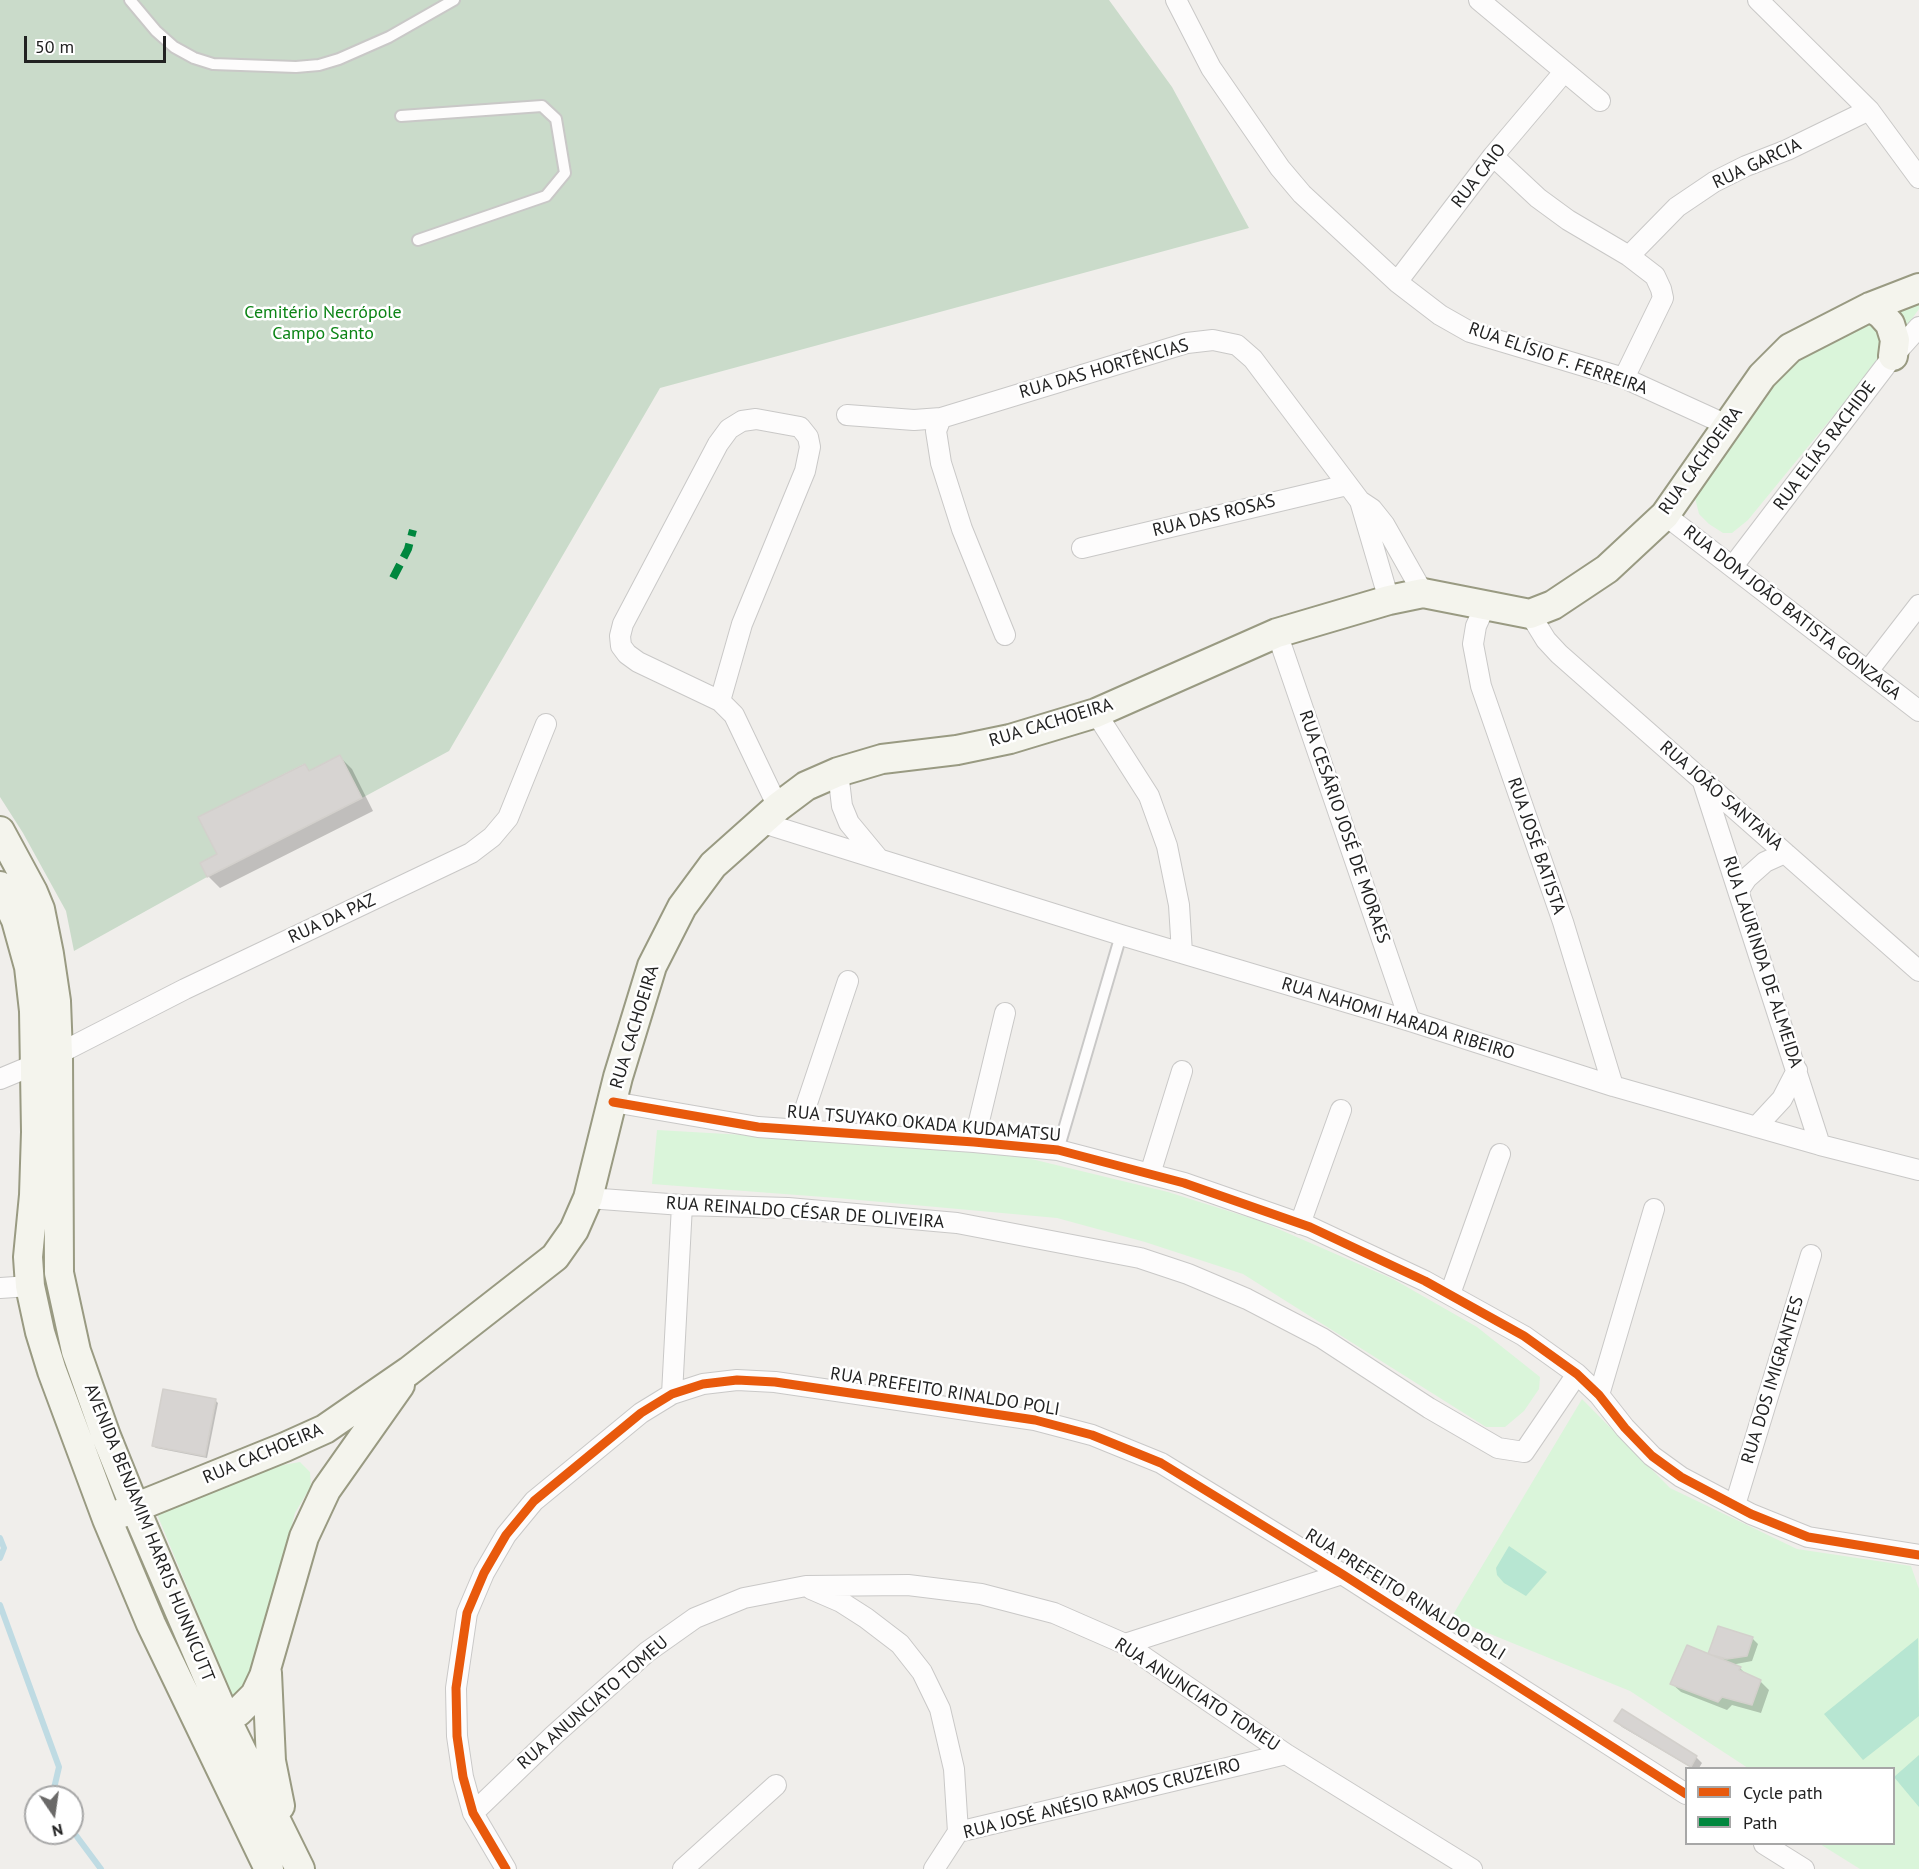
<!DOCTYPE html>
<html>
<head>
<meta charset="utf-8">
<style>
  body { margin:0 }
  #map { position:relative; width:1919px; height:1869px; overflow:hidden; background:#f0eeeb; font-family:"PT Sans",sans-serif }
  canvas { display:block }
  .legend { position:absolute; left:1685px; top:1767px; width:210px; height:78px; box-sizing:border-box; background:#fff; border:2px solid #a7a7a7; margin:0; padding:8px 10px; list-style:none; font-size:18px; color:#222 }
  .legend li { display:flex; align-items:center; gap:12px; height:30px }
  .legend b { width:30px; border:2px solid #a7a7a7 }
  .north { position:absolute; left:24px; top:1785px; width:60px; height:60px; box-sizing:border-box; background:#fff; border:2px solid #a7a7a7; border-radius:50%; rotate:167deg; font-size:16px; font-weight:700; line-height:24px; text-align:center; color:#222 }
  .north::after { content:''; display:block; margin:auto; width:21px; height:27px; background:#6a6968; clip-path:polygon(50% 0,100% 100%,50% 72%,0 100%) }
  .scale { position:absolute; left:24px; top:36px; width:142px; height:27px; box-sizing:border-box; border:3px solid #222; border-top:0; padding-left:8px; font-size:18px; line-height:21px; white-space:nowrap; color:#222; -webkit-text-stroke:4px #fff; paint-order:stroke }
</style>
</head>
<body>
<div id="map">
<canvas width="1919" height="1869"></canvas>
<ul class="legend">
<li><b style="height:8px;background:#e8590c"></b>Cycle path</li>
<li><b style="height:8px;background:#00873e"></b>Path</li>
</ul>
<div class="north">N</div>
<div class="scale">50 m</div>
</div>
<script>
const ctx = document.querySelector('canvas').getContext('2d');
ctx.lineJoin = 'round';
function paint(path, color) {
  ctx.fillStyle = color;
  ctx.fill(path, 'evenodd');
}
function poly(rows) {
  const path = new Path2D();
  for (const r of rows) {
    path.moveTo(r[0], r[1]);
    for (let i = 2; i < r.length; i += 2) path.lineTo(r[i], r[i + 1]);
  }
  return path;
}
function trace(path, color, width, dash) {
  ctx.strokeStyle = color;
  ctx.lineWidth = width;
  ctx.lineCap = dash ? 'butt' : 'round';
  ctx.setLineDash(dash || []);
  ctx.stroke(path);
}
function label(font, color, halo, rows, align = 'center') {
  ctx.font = font + ' "PT Sans",sans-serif';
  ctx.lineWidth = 5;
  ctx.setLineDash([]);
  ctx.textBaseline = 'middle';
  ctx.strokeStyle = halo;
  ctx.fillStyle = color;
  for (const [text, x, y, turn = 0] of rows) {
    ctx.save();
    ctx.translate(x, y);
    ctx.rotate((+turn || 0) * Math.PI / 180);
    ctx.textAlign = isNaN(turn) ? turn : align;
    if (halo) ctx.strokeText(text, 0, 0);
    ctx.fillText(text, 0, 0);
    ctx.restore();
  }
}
paint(poly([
  [0,0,1109,0,1172,87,1249,228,660,388,449,751,362,798,340,756,309,771,304,764,199,817,217,854,200,863,207,877,74,951,66,911,23,833,0,797]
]), '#cadbca');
paint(poly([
  [1919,300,1919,309,1906,327,1748,520,1732,533,1723,533,1709,524,1699,514,1695,498,1695,484,1803,349],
  [657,1130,990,1149,1168,1192,1260,1221,1393,1279,1477,1327,1540,1377,1539,1389,1524,1411,1505,1427,1486,1427,1243,1274,1145,1242,1057,1218,837,1198,652,1184],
  [1582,1399,1670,1488,1797,1549,1911,1566,1919,1589,1919,1869,1860,1869,1820,1844,1894,1844,1894,1768,1748,1768,1630,1691,1451,1618],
  [300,1462,310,1472,311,1486,295,1513,253,1681,234,1702,157,1514,277,1466]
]), '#daf5da');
paint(poly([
  [1509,1546,1547,1572,1526,1596,1504,1583,1497,1575,1496,1568],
  [1918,1638,1919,1716,1863,1760,1824,1714],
  [1919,1755,1919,1807,1894,1777]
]), '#b7e6d2');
paint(poly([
  [340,757,352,769,373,811,220,888,208,876,219,855,304,765,311,772],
  [215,1400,218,1403,207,1458,156,1448,153,1446],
  [1719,1628,1753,1639,1758,1644,1752,1661,1731,1665,1740,1668,1747,1675,1760,1681,1769,1690,1761,1713,1732,1705,1727,1710,1681,1692,1672,1684,1709,1656],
  [1616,1721,1696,1757,1702,1763,1699,1768,1692,1768,1622,1727]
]), '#0003');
trace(poly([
  [0,1538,4,1548,0,1558],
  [0,1605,59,1767,52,1797],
  [72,1830,101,1869]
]), '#bfdbe3', 6);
const building = poly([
  [340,755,362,798,207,877,200,863,217,854,198,817,305,764,309,771,340,755],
  [163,1389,216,1399,205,1456,152,1446,163,1389],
  [1718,1626,1753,1637,1747,1656,1727,1659,1708,1654,1718,1626],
  [1687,1645,1741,1667,1739,1670,1761,1680,1752,1705,1722,1697,1718,1702,1670,1684,1687,1645],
  [1622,1709,1697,1756,1691,1767,1614,1721,1622,1709]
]);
paint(building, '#d7d4d2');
trace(building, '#d3d0cc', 1.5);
const service = poly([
  [130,0,156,31,174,47,194,58,213,64,296,67,319,65,339,59,389,37,454,0],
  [401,116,542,106,556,119,565,173,546,196,418,240],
  [1058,1150,1121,935]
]);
const minor = poly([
  [1176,0,1211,68,1280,168,1302,194,1397,282,1440,315,1470,332,1624,378,1727,425],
  [1479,0,1600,101],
  [1758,0,1869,110,1919,178],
  [1493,156,1538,198,1568,220,1629,256,1655,276,1661,289,1663,298,1624,378],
  [1629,256,1677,207,1714,182,1746,166,1787,150,1869,110],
  [1397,282,1493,156,1564,72],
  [847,415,914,420,941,418,1187,343,1213,340,1237,345,1253,359,1360,501,1372,509,1384,524,1423,593],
  [941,418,936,431,941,463,962,529,1005,635],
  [1360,501,1389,600],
  [1665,515,1919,711],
  [1082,548,1347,485],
  [1733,566,1893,356,1919,327],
  [1485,606,1476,626,1473,644,1481,686,1563,922,1613,1086],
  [1530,614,1546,640,1559,654,1919,971],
  [1277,633,1410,1021],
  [1868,671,1919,605],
  [720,701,742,624,805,471,810,447,808,437,800,427,756,419,742,421,729,429,718,444,623,624,620,636,621,646,627,654,638,662,720,701,734,715,778,807],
  [1096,713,1149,796,1167,846,1179,905,1182,953],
  [838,772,842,806,849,823,878,858],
  [1702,779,1820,1145],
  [760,822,1121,935,1410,1021,1613,1086,1820,1145,1919,1170],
  [1739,890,1747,878,1765,862,1785,853],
  [58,1054,185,989,471,853,492,837,508,818,546,724],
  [0,1079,36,1064],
  [613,1102,758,1127,974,1142,1058,1150,1184,1183,1310,1227,1425,1281,1524,1336,1577,1374,1599,1395,1625,1428,1652,1456,1681,1477,1751,1514,1808,1537,1919,1555],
  [1756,1127,1782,1099,1797,1070],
  [798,1130,848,981],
  [974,1142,1005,1013],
  [1150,1174,1182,1071],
  [588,1198,682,1205,788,1208,957,1223,1140,1258,1188,1274,1247,1299,1322,1338,1429,1408,1498,1448,1524,1452,1577,1374],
  [1300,1224,1341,1110],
  [0,1288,30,1286],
  [1450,1294,1500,1154],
  [672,1394,682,1205],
  [1599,1395,1654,1209],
  [1735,1505,1811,1255],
  [811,1589,841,1602,866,1618,900,1644,922,1672,940,1709,954,1769,958,1832],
  [1125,1644,1342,1574],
  [473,1813,554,1735,647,1652,695,1618,744,1598,806,1586,908,1585,981,1594,1054,1613,1125,1644,1286,1754,1472,1869],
  [1764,1844,1804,1869],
  [506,1869,473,1813,463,1777,457,1736,456,1688,467,1613,484,1573,506,1535,534,1501,641,1413,672,1394,703,1384,737,1380,775,1382,1035,1420,1092,1435,1161,1463,1342,1574,1686,1794],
  [683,1869,776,1785],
  [934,1869,958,1832,1286,1754]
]);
const secondary = poly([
  [1870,307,1881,314,1890,324,1895,340,1893,356],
  [0,831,33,892,40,909,49,954,56,1001,58,1054,59,1273,76,1351,106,1436,135,1508,225,1717,300,1869],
  [0,886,16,920,29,967,34,1011,36,1132,34,1195,28,1257,30,1286,40,1332,52,1371,107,1519,151,1624,269,1869],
  [107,1519,285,1447,325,1429,409,1371,555,1257,574,1230,588,1198,618,1077,652,966,682,907,713,865,778,807,806,786,838,772,882,759,957,750,1010,739,1096,713,1277,633,1389,600,1423,593,1530,614,1553,605,1607,569,1665,515,1762,376,1790,348,1870,307,1919,288],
  [267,1673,271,1761,280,1806],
  [208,1719,225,1717,238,1712,255,1695,264,1676,304,1537,326,1490,400,1385]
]);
trace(service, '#c9c8c7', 14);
trace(minor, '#c9c8c7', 22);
trace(secondary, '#999a82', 32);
trace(service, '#fdfcfc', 10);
trace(minor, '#fdfcfc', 20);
trace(secondary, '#f4f4ed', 28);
trace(poly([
  [393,578,408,549,413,530]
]), '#00873e', 8, [15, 8]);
trace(poly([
  [613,1102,758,1127,974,1142,1058,1150,1184,1183,1310,1227,1425,1281,1524,1336,1577,1374,1599,1395,1625,1428,1652,1456,1681,1477,1751,1514,1808,1537,1919,1555],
  [506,1869,473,1813,463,1777,457,1736,456,1688,467,1613,484,1573,506,1535,534,1501,641,1413,672,1394,703,1384,737,1380,775,1382,1035,1420,1092,1435,1161,1463,1342,1574,1686,1794]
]), '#e8590c', 9);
label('18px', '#222', '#fff', [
  ["RUA GARCIA",1757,164,-25],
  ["RUA CAIO",1479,176,-52],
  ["RUA ELÍSIO F. FERREIRA",1558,359,19],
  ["RUA DAS HORTÊNCIAS",1104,369,-16],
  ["RUA ELÍAS RACHIDE",1825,446,-53],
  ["RUA CACHOEIRA",1701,461,-54],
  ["RUA DAS ROSAS",1214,516,-14],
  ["RUA DOM JOÃO BATISTA GONZAGA",1792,613,38],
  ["RUA CACHOEIRA",1051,723,-17],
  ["RUA JOÃO SANTANA",1721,796,41],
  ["RUA CESÁRIO JOSÉ DE MORAES",1344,827,71],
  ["RUA JOSÉ BATISTA",1536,846,71],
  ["RUA DA PAZ",332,919,-25],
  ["RUA LAURINDA DE ALMEIDA",1762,962,72],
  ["RUA NAHOMI HARADA RIBEIRO",1398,1019,17],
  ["RUA CACHOEIRA",635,1027,-73],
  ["RUA TSUYAKO OKADA KUDAMATSU",924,1124,5],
  ["RUA REINALDO CÉSAR DE OLIVEIRA",805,1213,4],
  ["RUA DOS IMIGRANTES",1773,1380,-73],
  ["RUA PREFEITO RINALDO POLI",945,1392,9],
  ["RUA CACHOEIRA",263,1454,-23],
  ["AVENIDA BENJAMIM HARRIS HUNNICUTT",149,1533,68],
  ["RUA PREFEITO RINALDO POLI",1405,1595,32],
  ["RUA ANUNCIATO TOMEU",1197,1695,33],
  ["RUA ANUNCIATO TOMEU",593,1703,-41],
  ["RUA JOSÉ ANÉSIO RAMOS CRUZEIRO",1102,1799,-14]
]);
label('18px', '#0c8416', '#fff', [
  ["Cemitério Necrópole",323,313],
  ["Campo Santo",323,334]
]);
</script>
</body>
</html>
